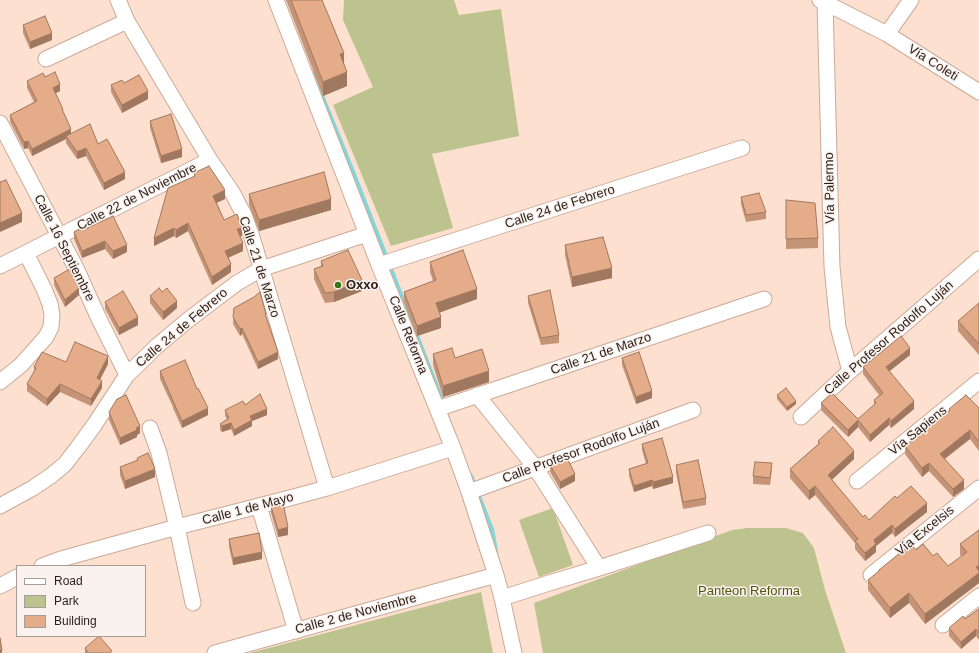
<!DOCTYPE html>
<html>
<head>
<meta charset="utf-8">
<style>
  body { margin:0 }
  #map { position:relative; width:979px; height:653px; overflow:hidden; background:#fde0d0; font-family:Arial,sans-serif }
  canvas { display:block }
  .legend { position:absolute; left:16px; top:565px; width:130px; height:72px; box-sizing:border-box; background:#faf2ee; border:1px solid #a79d98; margin:0; padding:5px 7px; list-style:none; font-size:12px; color:#2a1d16 }
  .legend li { display:flex; align-items:center; gap:8px; height:20px }
  .legend b { width:20px; border:1px solid #a79d98 }
</style>
</head>
<body>
<div id="map">
<canvas width="979" height="653"></canvas>
<ul class="legend">
<li><b style="height:5px;background:#fff"></b>Road</li>
<li><b style="height:11px;background:#bdc38f"></b>Park</li>
<li><b style="height:11px;background:#e5ac89"></b>Building</li>
</ul>
</div>
<script>
const ctx = document.querySelector('canvas').getContext('2d');
ctx.lineJoin = 'round';
function paint(path, color) {
  ctx.fillStyle = color;
  ctx.fill(path, 'evenodd');
}
function poly(rows) {
  const path = new Path2D();
  for (const r of rows) {
    path.moveTo(r[0], r[1]);
    for (let i = 2; i < r.length; i += 2) path.lineTo(r[i], r[i + 1]);
  }
  return path;
}
function trace(path, color, width, dash) {
  ctx.strokeStyle = color;
  ctx.lineWidth = width;
  ctx.lineCap = dash ? 'butt' : 'round';
  ctx.setLineDash(dash || []);
  ctx.stroke(path);
}
function label(font, color, halo, rows, align = 'center') {
  ctx.font = font + ' Arial,sans-serif';
  ctx.lineWidth = 3;
  ctx.setLineDash([]);
  ctx.textBaseline = 'middle';
  ctx.strokeStyle = halo;
  ctx.fillStyle = color;
  for (const [text, x, y, turn = 0] of rows) {
    ctx.save();
    ctx.translate(x, y);
    ctx.rotate((+turn || 0) * Math.PI / 180);
    ctx.textAlign = isNaN(turn) ? turn : align;
    if (halo) ctx.strokeText(text, 0, 0);
    ctx.fillText(text, 0, 0);
    ctx.restore();
  }
}
paint(poly([
  [344,0,454,0,459,15,501,9,519,136,432,154,453,228,391,246,333,105,373,87,343,20],
  [553,508,573,565,539,577,519,520],
  [747,528,786,528,803,533,814,548,825,590,846,653,543,653,534,603,732,530],
  [481,592,493,653,249,653,265,649]
]), '#bdc38f');
trace(poly([
  [313,74,351,167,442,400],
  [471,476,492,530,496,553]
]), '#82d7d8', 4.5);
const minor = poly([
  [118,0,127,21,210,160,232,192,244,215,251,234,327,488],
  [276,0,379,265,453,448,469,492,496,575,502,598,514,653],
  [820,0,887,34,911,0],
  [825,3,832,267,838,327,850,371],
  [887,34,979,92],
  [46,59,127,21],
  [0,123,77,270,99,319,127,375],
  [379,265,742,148],
  [0,266,210,160],
  [0,382,21,365,38,346,46,337,51,327,52,315,50,304,44,289,26,253],
  [477,395,535,467,599,568],
  [437,409,764,299],
  [801,417,850,371,979,259],
  [150,428,159,453,177,527,193,603],
  [857,481,979,381],
  [469,492,693,410],
  [0,506,33,488,52,475,65,464,79,446,95,424,127,375,157,346,188,320,237,283,261,269,367,234],
  [259,506,296,631],
  [42,566,61,559,177,527,286,499,327,488,453,448],
  [871,575,979,488],
  [0,586,17,577],
  [502,598,546,584,599,568,708,533],
  [943,625,979,596],
  [215,653,496,575]
]);
trace(minor, '#cba996', 17);
trace(minor, '#fff', 15);
paint(poly([
  [286,0,322,0,344,64,347,86,323,96],
  [23,25,52,40,30,49,23,33],
  [45,77,60,91,55,93,71,133,98,144,125,179,104,190,86,156,77,159,66,143,66,139,32,156,28,148,24,149,10,122,10,115,34,102,27,88,27,81],
  [124,83,148,99,122,113,111,92,111,85],
  [150,121,182,157,161,163,150,128],
  [194,173,225,199,217,203,224,220,242,236,240,236,243,251,228,258,231,272,212,285,188,231,176,238,174,236,154,246,194,176],
  [249,194,331,210,259,231,249,205],
  [741,197,766,212,766,219,746,222,741,204],
  [786,200,818,238,818,248,786,249],
  [85,229,127,252,113,259,105,249,82,258,74,239,74,232],
  [565,245,612,278,572,287,565,255],
  [321,261,362,291,334,302,325,303,314,279,314,269,321,266],
  [430,262,477,299,439,312,441,328,417,336,404,302,404,292,433,281,430,272],
  [54,278,79,295,65,307,54,285],
  [162,292,177,308,163,320,150,303,150,296],
  [528,296,559,335,559,343,541,345,528,303],
  [105,302,138,325,119,335,105,309],
  [979,303,979,355,958,331,958,321],
  [234,308,266,318,278,359,258,369,242,334,240,336,233,324],
  [433,354,455,358,489,382,443,397,433,365],
  [910,355,889,371,914,409,891,428,889,425,870,442,858,427,848,437,821,410,821,403,858,419,874,405,874,400,879,395,863,374,863,367],
  [622,358,652,398,636,404,622,365],
  [66,362,108,364,100,380,102,388,91,406,60,392,47,406,27,391,27,384,34,372,34,367],
  [160,371,208,415,182,428,173,408,173,407,160,379],
  [777,395,796,404,787,411,777,399],
  [245,405,267,415,252,421,252,426,234,436,231,429,222,432,220,430,220,424,227,419,225,416,225,410],
  [979,408,979,451,970,439,945,459,964,489,953,497,929,471,922,477,905,454,905,446,949,411,949,409],
  [109,412,140,433,137,435,137,437,120,445,109,420],
  [818,441,854,459,832,480,863,517,869,520,897,498,927,512,895,537,892,533,876,546,876,552,865,561,855,549,855,543,815,495,809,500,790,478,790,469,818,444],
  [642,444,673,483,653,489,652,486,634,492,629,476,629,469,646,464,642,450],
  [137,458,155,477,125,489,120,475,120,467,137,461],
  [550,465,575,481,560,489,550,472],
  [676,465,706,498,706,505,683,509,676,472],
  [772,470,770,485,753,484,753,476],
  [271,506,288,535,278,537,271,513],
  [979,530,979,583,925,624,909,603,890,618,868,590,868,580,879,572,879,570,916,550,933,556,948,566,962,556,960,555,960,544],
  [229,539,262,559,233,565,229,547],
  [979,609,979,640,976,636,961,649,949,636,949,628,965,619],
  [85,648,112,653,85,653]
]), '#c59476');
paint(poly([
  [52,33,52,40,30,49,30,42],
  [344,53,344,67,340,54],
  [347,72,347,86,323,96,323,82],
  [60,84,60,91,53,95,53,88],
  [148,91,148,99,122,113,122,105],
  [71,129,71,136,66,136,66,139,32,156,32,149],
  [28,141,28,148,24,149,24,142],
  [86,148,86,156,77,159,77,152],
  [182,149,182,157,161,163,161,156],
  [125,172,125,179,104,190,104,183],
  [225,190,225,199,213,204,213,196],
  [331,199,331,210,259,231,259,220],
  [22,213,22,222,0,232,0,223],
  [188,223,188,231,176,238,176,230],
  [174,228,174,236,154,246,154,238],
  [242,228,242,236,237,237,237,229],
  [105,241,105,249,82,258,82,251],
  [243,243,243,251,225,259,225,251],
  [127,245,127,252,113,259,113,251],
  [231,264,231,272,212,285,212,277],
  [612,268,612,278,572,287,572,277],
  [362,280,362,291,334,302,334,292],
  [79,288,79,295,65,307,65,300],
  [477,289,477,299,436,314,436,303],
  [177,301,177,308,163,320,163,312],
  [138,317,138,325,119,335,119,328],
  [441,317,441,328,417,336,417,326],
  [242,328,242,334,240,336,240,329],
  [910,348,910,355,886,374,886,367],
  [278,352,278,359,258,369,258,362],
  [108,356,108,364,97,385,97,378],
  [489,371,489,382,443,397,443,386],
  [102,381,102,388,91,406,91,399],
  [60,384,60,392,47,406,47,399],
  [652,391,652,398,636,404,636,397],
  [796,401,796,404,787,411,787,407],
  [914,401,914,409,891,428,891,421],
  [208,408,208,415,182,428,182,421],
  [267,409,267,415,252,421,252,426,234,436,234,430,250,416],
  [889,418,889,425,870,442,870,435],
  [858,420,858,427,848,437,848,430],
  [231,423,231,429,222,432,222,426],
  [140,426,140,433,137,435,137,437,120,445,120,438],
  [970,430,970,439,940,462,940,454],
  [854,451,854,459,828,483,828,475],
  [929,463,929,471,922,477,922,468],
  [155,469,155,477,125,489,125,481],
  [575,474,575,481,560,489,560,482],
  [673,477,673,483,653,489,653,482],
  [652,480,652,486,634,492,634,486],
  [964,480,964,489,953,497,953,489],
  [815,486,815,495,809,500,809,491],
  [927,503,927,512,895,537,895,529],
  [892,525,892,533,876,546,876,552,865,561,865,553,874,540],
  [288,527,288,535,278,537,278,530],
  [262,552,262,559,233,565,233,558],
  [979,565,979,583,925,624,925,614],
  [909,593,909,603,890,618,890,608],
  [976,629,976,636,961,649,961,642],
  [0,650,2,650,2,653,0,653]
]), '#a07860');
const building = poly([
  [291,0,322,0,344,53,340,54,347,72,323,82,291,0],
  [45,16,52,33,30,42,23,25,45,16],
  [55,72,60,84,53,88,63,109,62,109,71,129,32,149,28,141,24,142,10,115,37,101,27,81,43,73,45,77,55,72],
  [139,75,148,91,122,105,111,85,122,80,124,83,139,75],
  [171,114,182,149,161,156,150,121,171,114],
  [90,124,98,144,107,139,125,172,104,183,86,148,77,152,66,136,90,124],
  [209,166,225,190,213,196,224,220,237,214,242,228,237,229,243,243,225,251,231,264,212,277,188,223,176,230,174,228,154,238,168,188,195,176,194,173,209,166],
  [324,172,331,199,259,220,249,194,324,172],
  [6,180,22,213,0,223,0,182,6,180],
  [759,193,766,212,746,215,741,197,759,193],
  [786,200,815,203,818,238,786,239,786,200],
  [113,216,127,245,113,251,105,241,82,251,74,232,84,226,85,229,113,216],
  [603,237,612,268,572,277,565,245,603,237],
  [348,250,362,280,334,292,325,293,314,269,323,266,321,261,348,250],
  [463,250,477,289,436,303,441,317,417,326,404,292,436,280,430,262,463,250],
  [70,269,79,288,65,300,54,278,70,269],
  [159,288,162,292,167,288,177,301,163,312,150,296,159,288],
  [550,290,559,335,541,338,528,296,550,290],
  [123,291,138,317,119,328,105,302,123,291],
  [260,292,266,314,265,314,278,352,258,362,242,328,240,329,233,317,234,308,254,297,260,292],
  [979,303,979,344,958,321,979,303],
  [901,336,910,348,886,367,914,401,891,421,889,418,870,435,858,420,848,430,821,403,832,393,858,419,876,403,874,400,883,393,863,367,901,336],
  [75,342,108,356,97,378,102,381,91,399,60,384,47,399,27,384,36,368,34,367,42,352,66,362,75,342],
  [452,348,455,358,482,349,489,371,443,386,433,354,452,348],
  [639,352,652,391,636,397,622,358,639,352],
  [185,360,197,389,198,388,208,408,182,421,173,401,160,371,185,360],
  [786,388,796,401,787,407,777,395,786,388],
  [260,394,267,409,250,416,252,420,234,430,231,423,222,426,220,424,229,418,225,410,243,401,245,405,260,394],
  [126,395,140,426,136,428,137,430,120,438,109,412,117,399,126,395],
  [966,395,979,408,979,442,970,430,940,454,964,480,953,489,929,463,922,468,905,446,950,410,949,409,966,395],
  [833,427,854,451,828,475,863,517,865,515,869,520,895,496,897,498,911,486,927,503,895,529,892,525,874,540,876,544,865,553,855,541,858,539,815,486,809,491,790,469,820,443,818,441,833,427],
  [662,438,673,477,653,482,652,480,634,486,629,469,648,463,642,444,662,438],
  [148,453,155,469,125,481,120,467,138,460,137,458,148,453],
  [567,458,575,474,560,482,550,465,567,458],
  [698,460,706,498,683,502,676,465,698,460],
  [755,462,772,463,770,478,753,476,755,462],
  [283,503,288,527,278,530,271,506,283,503],
  [979,530,979,565,976,567,979,571,979,573,925,614,909,593,890,608,868,580,879,571,879,570,911,544,916,550,923,544,933,556,937,553,948,566,967,552,960,544,979,530],
  [259,533,262,552,233,558,229,539,259,533],
  [979,609,979,633,976,629,961,642,949,628,963,616,965,619,979,609],
  [99,636,112,651,110,653,88,653,85,648,99,636],
  [0,638,2,650,0,650,0,638]
]);
paint(building, '#e5ac89');
trace(building, '#a07860', 1);
for (const [x, y, r, color] of [
  [338,285,4,"#377714"]
]) {
  const dot = new Path2D();
  dot.arc(x, y, r, 0, 2 * Math.PI);
  ctx.fillStyle = color;
  ctx.fill(dot);
  trace(dot, '#faf2ee', 1.5);
}
label('13px', '#2a1d16', '#faf2ee', [
  ["Vía Coleti",933,63,32],
  ["Vía Palermo",830,188,-91],
  ["Calle 22 de Noviembre",137,197,-27],
  ["Calle 24 de Febrero",560,207,-18],
  ["Calle 16 Septiembre",64,248,63],
  ["Calle 21 de Marzo",259,267,72],
  ["Calle 24 de Febrero",182,328,-40],
  ["Calle Reforma",408,335,68],
  ["Calle Profesor Rodolfo Luján",889,338,-41],
  ["Calle 21 de Marzo",601,354,-19],
  ["Vía Sapiens",918,431,-39],
  ["Calle Profesor Rodolfo Luján",581,451,-20],
  ["Calle 1 de Mayo",248,509,-15],
  ["Vía Excelsis",925,531,-39],
  ["Calle 2 de Noviembre",356,614,-15]
]);
label('bold 13px', '#2a1d16', '#faf2ee', [
  ["Oxxo",346,285]
], 'left');
label('13px', '#50550c', '#faf2ee', [
  ["Panteon Reforma",749,591]
]);
</script>
</body>
</html>
